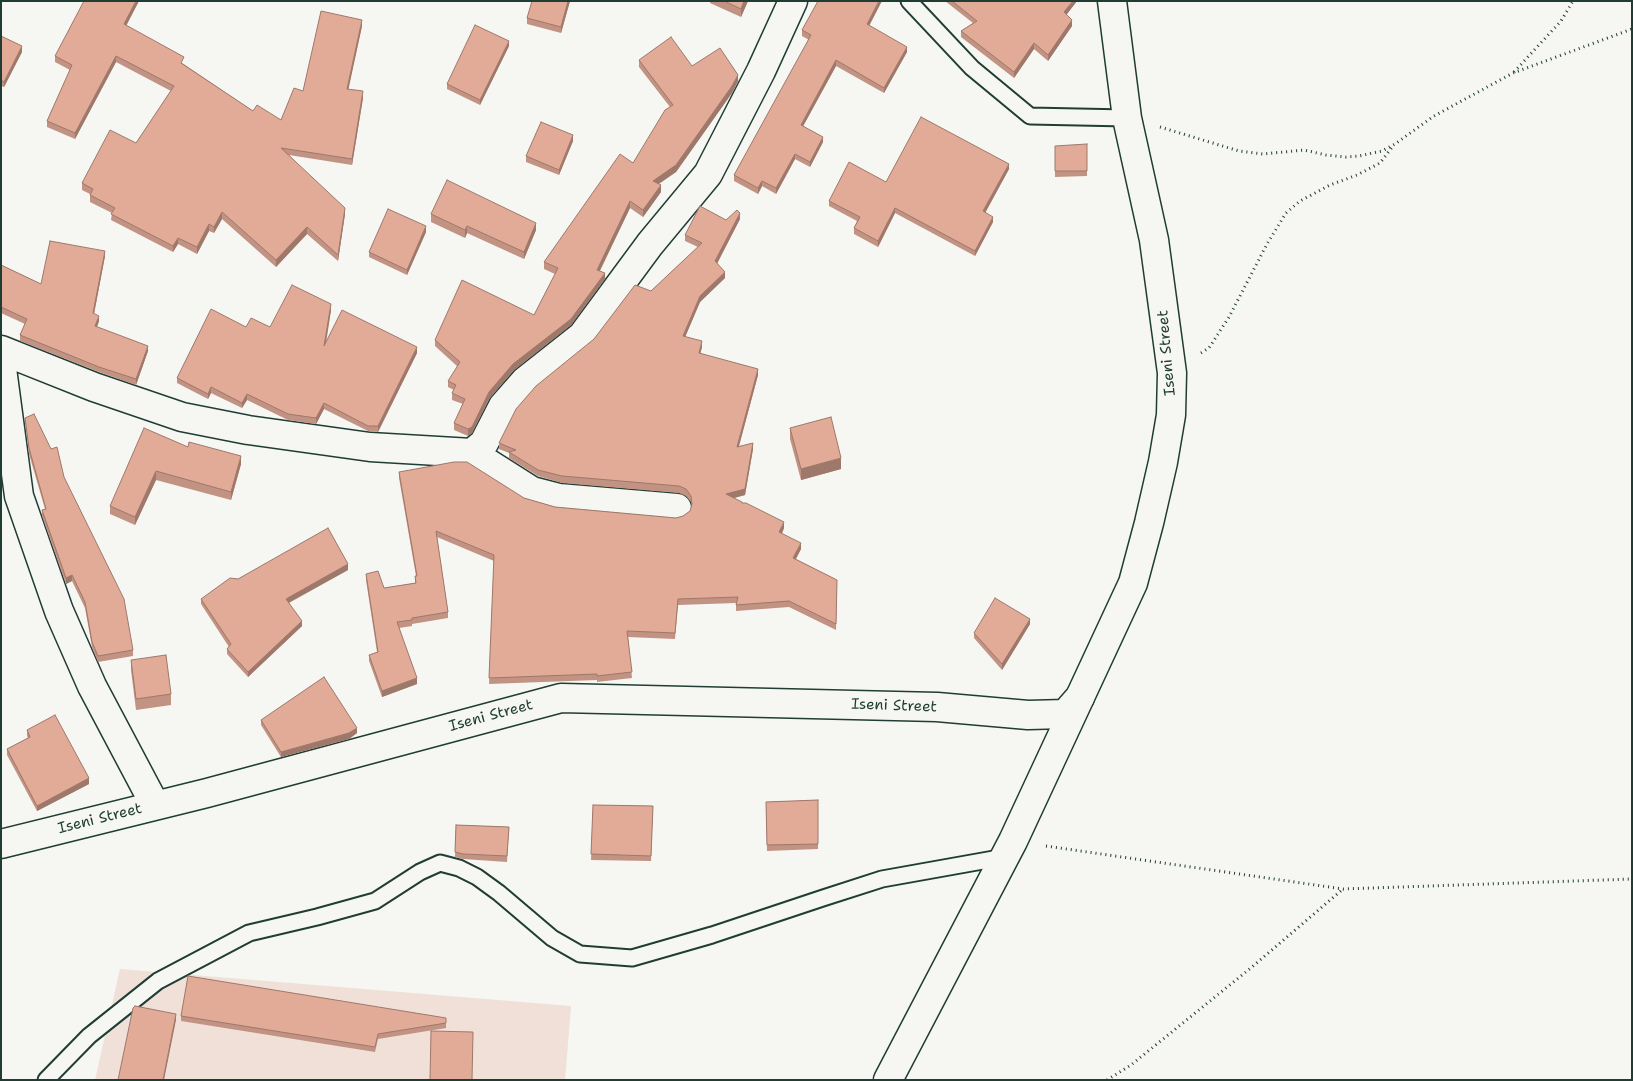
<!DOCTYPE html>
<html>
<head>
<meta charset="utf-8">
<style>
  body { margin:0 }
  #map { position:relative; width:1633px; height:1081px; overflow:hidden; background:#f6f6f2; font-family:"Shantell Sans",sans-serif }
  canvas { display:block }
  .frame { position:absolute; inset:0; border:2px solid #1f3d34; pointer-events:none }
</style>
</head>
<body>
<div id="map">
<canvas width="1633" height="1081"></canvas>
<div class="frame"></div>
</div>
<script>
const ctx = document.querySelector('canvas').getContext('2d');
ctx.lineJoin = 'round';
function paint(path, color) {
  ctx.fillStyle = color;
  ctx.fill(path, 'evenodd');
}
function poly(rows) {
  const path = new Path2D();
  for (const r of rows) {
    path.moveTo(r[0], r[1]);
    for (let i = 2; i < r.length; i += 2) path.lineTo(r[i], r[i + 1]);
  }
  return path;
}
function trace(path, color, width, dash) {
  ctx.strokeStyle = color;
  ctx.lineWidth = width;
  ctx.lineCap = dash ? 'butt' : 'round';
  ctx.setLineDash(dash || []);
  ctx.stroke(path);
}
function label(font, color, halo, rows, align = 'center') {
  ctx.font = font + ' "Shantell Sans",sans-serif';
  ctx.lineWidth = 4.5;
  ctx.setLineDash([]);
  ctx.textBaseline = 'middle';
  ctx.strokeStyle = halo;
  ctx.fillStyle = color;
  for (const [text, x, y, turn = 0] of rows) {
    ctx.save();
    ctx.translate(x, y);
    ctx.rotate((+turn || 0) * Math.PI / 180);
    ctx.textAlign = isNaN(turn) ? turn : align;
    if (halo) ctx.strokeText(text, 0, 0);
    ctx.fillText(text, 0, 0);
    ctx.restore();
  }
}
paint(poly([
  [120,969,571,1006,565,1080,95,1080]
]), '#f0e0d7');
const service = poly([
  [909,1,972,68,1030,116,1127,118],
  [46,1080,89,1036,158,981,249,933,317,917,375,901,420,872,440,863,459,868,477,877,499,893,552,938,580,954,632,958,712,935,823,898,882,879,1005,857]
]);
const minor = poly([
  [1,350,94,387,182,417,248,430,370,447,472,453,484,443,503,406,525,381,582,336,650,244,708,174,761,71,793,1],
  [1,361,19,496,59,611,92,686,155,805],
  [472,453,532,491,559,498,677,508],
  [888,1080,1013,841,1080,697]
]);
const tertiary = poly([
  [1,844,207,793,561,698,937,707,1028,715,1065,714,1080,697,1133,583,1149,523,1163,462,1171,415,1172,373,1162,299,1154,240,1127,118,1112,1]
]);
trace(service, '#1f3d34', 19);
trace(minor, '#1f3d34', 31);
trace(tertiary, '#1f3d34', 31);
trace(poly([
  [1514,72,1561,21,1573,1],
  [1160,127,1239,151,1263,154,1304,150,1326,155,1346,157,1359,156,1382,151,1395,144,1434,116,1513,73,1632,29],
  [1201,353,1209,348,1229,317,1267,244,1286,213,1300,201,1330,185,1357,175,1380,163,1393,146],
  [1046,846,1343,889,1632,879],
  [1107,1080,1131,1065,1252,967,1343,889]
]), '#1f3d34', 3, [1, 4]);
trace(service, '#f6f6f2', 15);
trace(minor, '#f6f6f2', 28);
trace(tertiary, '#f6f6f2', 28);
paint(poly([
  [139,1,126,25,253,111,281,120,303,91,362,26,348,89,363,98,352,165,289,155,345,214,338,261,307,234,276,267,222,219,214,233,209,231,197,254,178,244,173,252,111,220,112,213,90,202,90,194,82,190,82,183,136,143,171,91,116,62,75,139,47,127,47,121,70,70,55,62,55,56],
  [570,1,561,33,527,24,527,18],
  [710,1,748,1,741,17,710,3],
  [945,1,1077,1,1066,15,1072,26,1048,61,1034,49,1014,78,961,37,961,31,973,23],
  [869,26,907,52,884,93,836,66,803,126,823,142,810,167,795,159,776,194,762,186,758,194,734,181,734,175,809,40,802,36,802,30],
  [1,36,22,52,4,87,1,86],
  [509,46,480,105,447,89,447,84],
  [639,60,692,66,738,81,732,93,676,172,658,184,661,192,643,217,630,208,600,271,605,279,571,325,513,371,489,399,472,433,468,436,454,430,454,423,463,404,452,400,452,393,454,390,448,387,448,381,458,367,435,346,435,340,534,315,555,274,544,269,544,262,633,163,670,107,639,67],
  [573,141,559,175,526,162,526,156],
  [1055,146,1087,171,1087,176,1055,177],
  [1009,169,985,212,993,222,975,256,895,213,878,247,854,234,854,228,857,221,829,206,829,201,886,182],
  [431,214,536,230,524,259,467,233,465,238,431,222],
  [740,219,717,264,725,278,700,302,685,337,702,347,700,353,758,375,739,446,753,449,745,495,734,498,742,503,784,528,782,534,801,549,796,559,837,580,836,630,789,607,736,611,736,603,678,605,675,639,628,637,632,678,597,682,597,680,489,684,494,561,437,537,448,612,448,618,412,624,412,626,399,628,417,684,382,697,369,661,369,655,377,652,366,580,366,574,384,588,415,583,415,576,416,576,399,478,399,472,524,498,555,507,676,518,683,516,690,511,692,505,691,502,686,496,679,493,562,483,538,476,509,458,509,453,499,449,499,443,594,339,651,291,698,247,685,241,685,235,726,220],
  [426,232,407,275,369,257,369,252],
  [105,256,94,314,99,321,97,327,148,351,136,385,99,372,20,341,20,335,25,324,1,313,1,265,41,284],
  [331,310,326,344,417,353,378,432,368,431,324,409,316,424,288,420,247,400,242,408,211,393,208,399,177,383,177,378,246,327,270,327],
  [25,418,64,477,133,650,133,656,98,662,92,647,85,608,72,581,66,584,42,516,42,510,45,509,29,454],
  [790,428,841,469,801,480,790,439],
  [188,447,241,464,231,500,156,480,135,525,110,514,110,506],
  [348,570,289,603,302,626,248,677,227,654,227,649,229,647,201,604,201,599,238,579],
  [1030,624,1002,670,974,638,974,633],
  [131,660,171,694,171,705,136,710,131,670],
  [261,720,357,733,349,739,281,757,261,725],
  [27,730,89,784,37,811,7,755,7,749,28,738,27,736],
  [818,800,818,849,767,851,766,802],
  [593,805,653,806,651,861,591,860],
  [456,825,509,827,507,862,463,859,455,857],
  [181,1016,446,1018,446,1028,378,1039,375,1052,181,1021]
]), '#c29383');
paint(poly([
  [136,1,139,1,124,30,124,24],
  [568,1,570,1,561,33,561,27],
  [744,1,748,1,741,17,741,9],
  [879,1,882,1,867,30,867,24],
  [1073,1,1077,1,1064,18,1064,12],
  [362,20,362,26,347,96,347,89],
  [1072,20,1072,26,1048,61,1048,55],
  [509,41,509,46,480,105,480,100],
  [1034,43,1034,49,1014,78,1014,72],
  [22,46,22,52,4,87,4,82],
  [907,47,907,52,884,93,884,88],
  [116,56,116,62,75,139,75,133],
  [836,60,836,66,801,130,801,125],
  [738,75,738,81,732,93,676,172,653,188,653,181],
  [363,91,363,98,352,165,352,159],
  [573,135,573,141,559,175,559,170],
  [823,137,823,142,810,167,810,162],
  [795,154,795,159,776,194,776,188],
  [1009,164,1009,169,983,217,983,211],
  [762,181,762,186,758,194,758,188],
  [661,185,661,192,643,217,643,210],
  [630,201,630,208,597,276,597,270],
  [345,208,345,214,338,261,338,255],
  [895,208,895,213,878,247,878,241],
  [222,212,222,219,214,233,214,227],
  [740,213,740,219,715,267,715,261],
  [993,217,993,222,975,256,975,251],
  [536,223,536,230,524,259,524,252],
  [209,224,209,231,197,254,197,247],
  [426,226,426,232,407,275,407,270],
  [467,226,467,233,465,238,465,230],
  [307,227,307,234,276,267,276,260],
  [178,238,178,244,173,252,173,246],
  [105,251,105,256,93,319,93,313],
  [725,272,725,278,700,302,683,342,683,336,700,296],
  [605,273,605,279,571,325,513,371,489,399,472,433,468,436,468,429,489,392,513,364],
  [331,304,331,310,324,352,324,346],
  [99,316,99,321,95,332,95,326],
  [702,341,702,347,699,359,699,353],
  [148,346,148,351,136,385,136,379],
  [417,347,417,353,378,432,378,426],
  [758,369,758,375,737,453,737,447],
  [211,387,211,393,208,399,208,394],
  [247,394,247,400,242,408,242,403],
  [324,403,324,409,316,424,316,418],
  [753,443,753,449,745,495,726,500,726,494],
  [241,456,241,464,231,500,231,492],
  [841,458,841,469,801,480,801,469],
  [156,471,156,480,135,525,135,517],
  [784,522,784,528,779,539,779,532],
  [801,543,801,549,793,564,793,558],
  [348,564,348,570,286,604,286,599],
  [72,575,72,581,66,584,66,578],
  [1030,619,1030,624,1002,670,1002,664],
  [302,621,302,626,248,677,248,672],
  [417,678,417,684,382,697,382,691],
  [357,728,357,733,349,739,281,757,281,752],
  [89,778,89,784,37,811,37,806],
  [176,1014,176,1020,164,1080,163,1080]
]), '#9e786a');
const building = poly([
  [84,1,136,1,124,24,184,57,181,63,253,111,257,105,281,120,294,88,303,91,321,11,362,20,347,89,363,91,352,159,281,148,345,208,338,255,307,227,276,260,222,212,214,227,209,224,197,247,178,238,173,246,111,214,115,208,90,195,93,189,82,183,110,130,136,143,174,86,116,56,75,133,47,121,72,65,55,56,84,1],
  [532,1,568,1,561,27,527,18,532,1],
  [724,1,744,1,741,9,724,1],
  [818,1,879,1,867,24,907,47,884,88,836,60,801,125,823,137,810,162,795,154,776,188,762,181,758,188,734,175,811,35,802,30,818,1],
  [952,1,1073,1,1064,12,1072,20,1048,55,1034,43,1014,72,961,31,977,21,952,1],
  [475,25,509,41,480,100,447,84,475,25],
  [1,36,22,46,4,82,1,80,1,36],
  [671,37,692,66,720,48,738,75,732,86,676,165,653,181,661,185,643,210,630,201,597,270,605,273,571,319,513,364,489,392,472,427,468,429,454,423,465,399,452,393,456,385,448,381,460,362,435,340,462,280,534,315,558,268,544,262,620,154,633,163,665,110,673,105,639,60,671,37],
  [921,117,1009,164,983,211,993,217,975,251,895,208,878,241,854,228,860,217,829,201,849,162,886,182,921,117],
  [541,122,573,135,559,170,526,156,541,122],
  [1087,144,1087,171,1055,171,1055,146,1087,144],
  [447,180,536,223,524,252,467,226,465,230,431,214,447,180],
  [700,206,726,220,737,210,740,213,715,261,725,272,700,296,683,336,702,341,699,353,758,369,737,447,753,443,745,489,726,494,742,502,742,503,746,503,784,522,779,532,801,543,793,558,837,580,836,624,789,601,736,605,738,597,678,599,675,633,627,631,632,672,597,676,597,674,489,678,494,555,436,531,448,612,412,618,412,620,397,622,417,678,382,691,369,655,378,652,366,574,378,571,384,588,416,583,415,576,417,576,399,472,454,462,467,462,524,498,555,507,676,518,683,516,690,511,692,504,691,496,686,489,679,486,562,476,538,470,509,452,516,450,499,443,516,409,536,386,594,339,635,285,651,291,702,243,685,235,700,206],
  [388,209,426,226,407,270,369,252,388,209],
  [50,241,105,251,93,313,99,316,95,326,148,346,136,379,99,367,20,335,27,319,1,307,1,265,41,284,50,241],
  [292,285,331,304,324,346,342,310,417,347,378,426,368,426,324,403,316,418,288,414,247,394,242,403,211,387,208,394,177,378,211,309,246,327,251,318,270,327,292,285],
  [34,414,51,449,57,447,64,477,124,599,133,650,98,656,92,642,85,602,72,575,66,578,42,510,46,509,29,448,25,418,34,414],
  [831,417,841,458,801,469,790,428,831,417],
  [144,428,188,447,189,442,241,456,231,492,156,471,135,517,110,506,144,428],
  [328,528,348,564,286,599,302,621,248,672,227,649,231,644,201,599,230,578,238,579,328,528],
  [995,598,1030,619,1002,664,974,633,995,598],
  [166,655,171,694,136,699,131,660,166,655],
  [324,677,357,728,349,733,281,752,261,720,324,677],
  [55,715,89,778,37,806,7,749,30,737,27,730,55,715],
  [818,800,818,844,767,845,766,802,818,800],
  [593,805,653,806,651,856,591,854,593,805],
  [456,825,509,827,507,856,463,854,455,852,456,825],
  [188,976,446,1018,446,1023,378,1034,375,1047,181,1016,188,976],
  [135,1006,176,1014,163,1080,118,1080,133,1008,135,1006],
  [431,1031,473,1032,472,1080,430,1080,431,1031]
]);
paint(building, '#e1ab98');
trace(building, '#9e786a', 1);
label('15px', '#1f3d34', '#f6f6f2', [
  ["Iseni Street",1167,353,-95],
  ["Iseni Street",894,706,2],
  ["Iseni Street",491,716,-15],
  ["Iseni Street",100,819,-14]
]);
</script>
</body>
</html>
